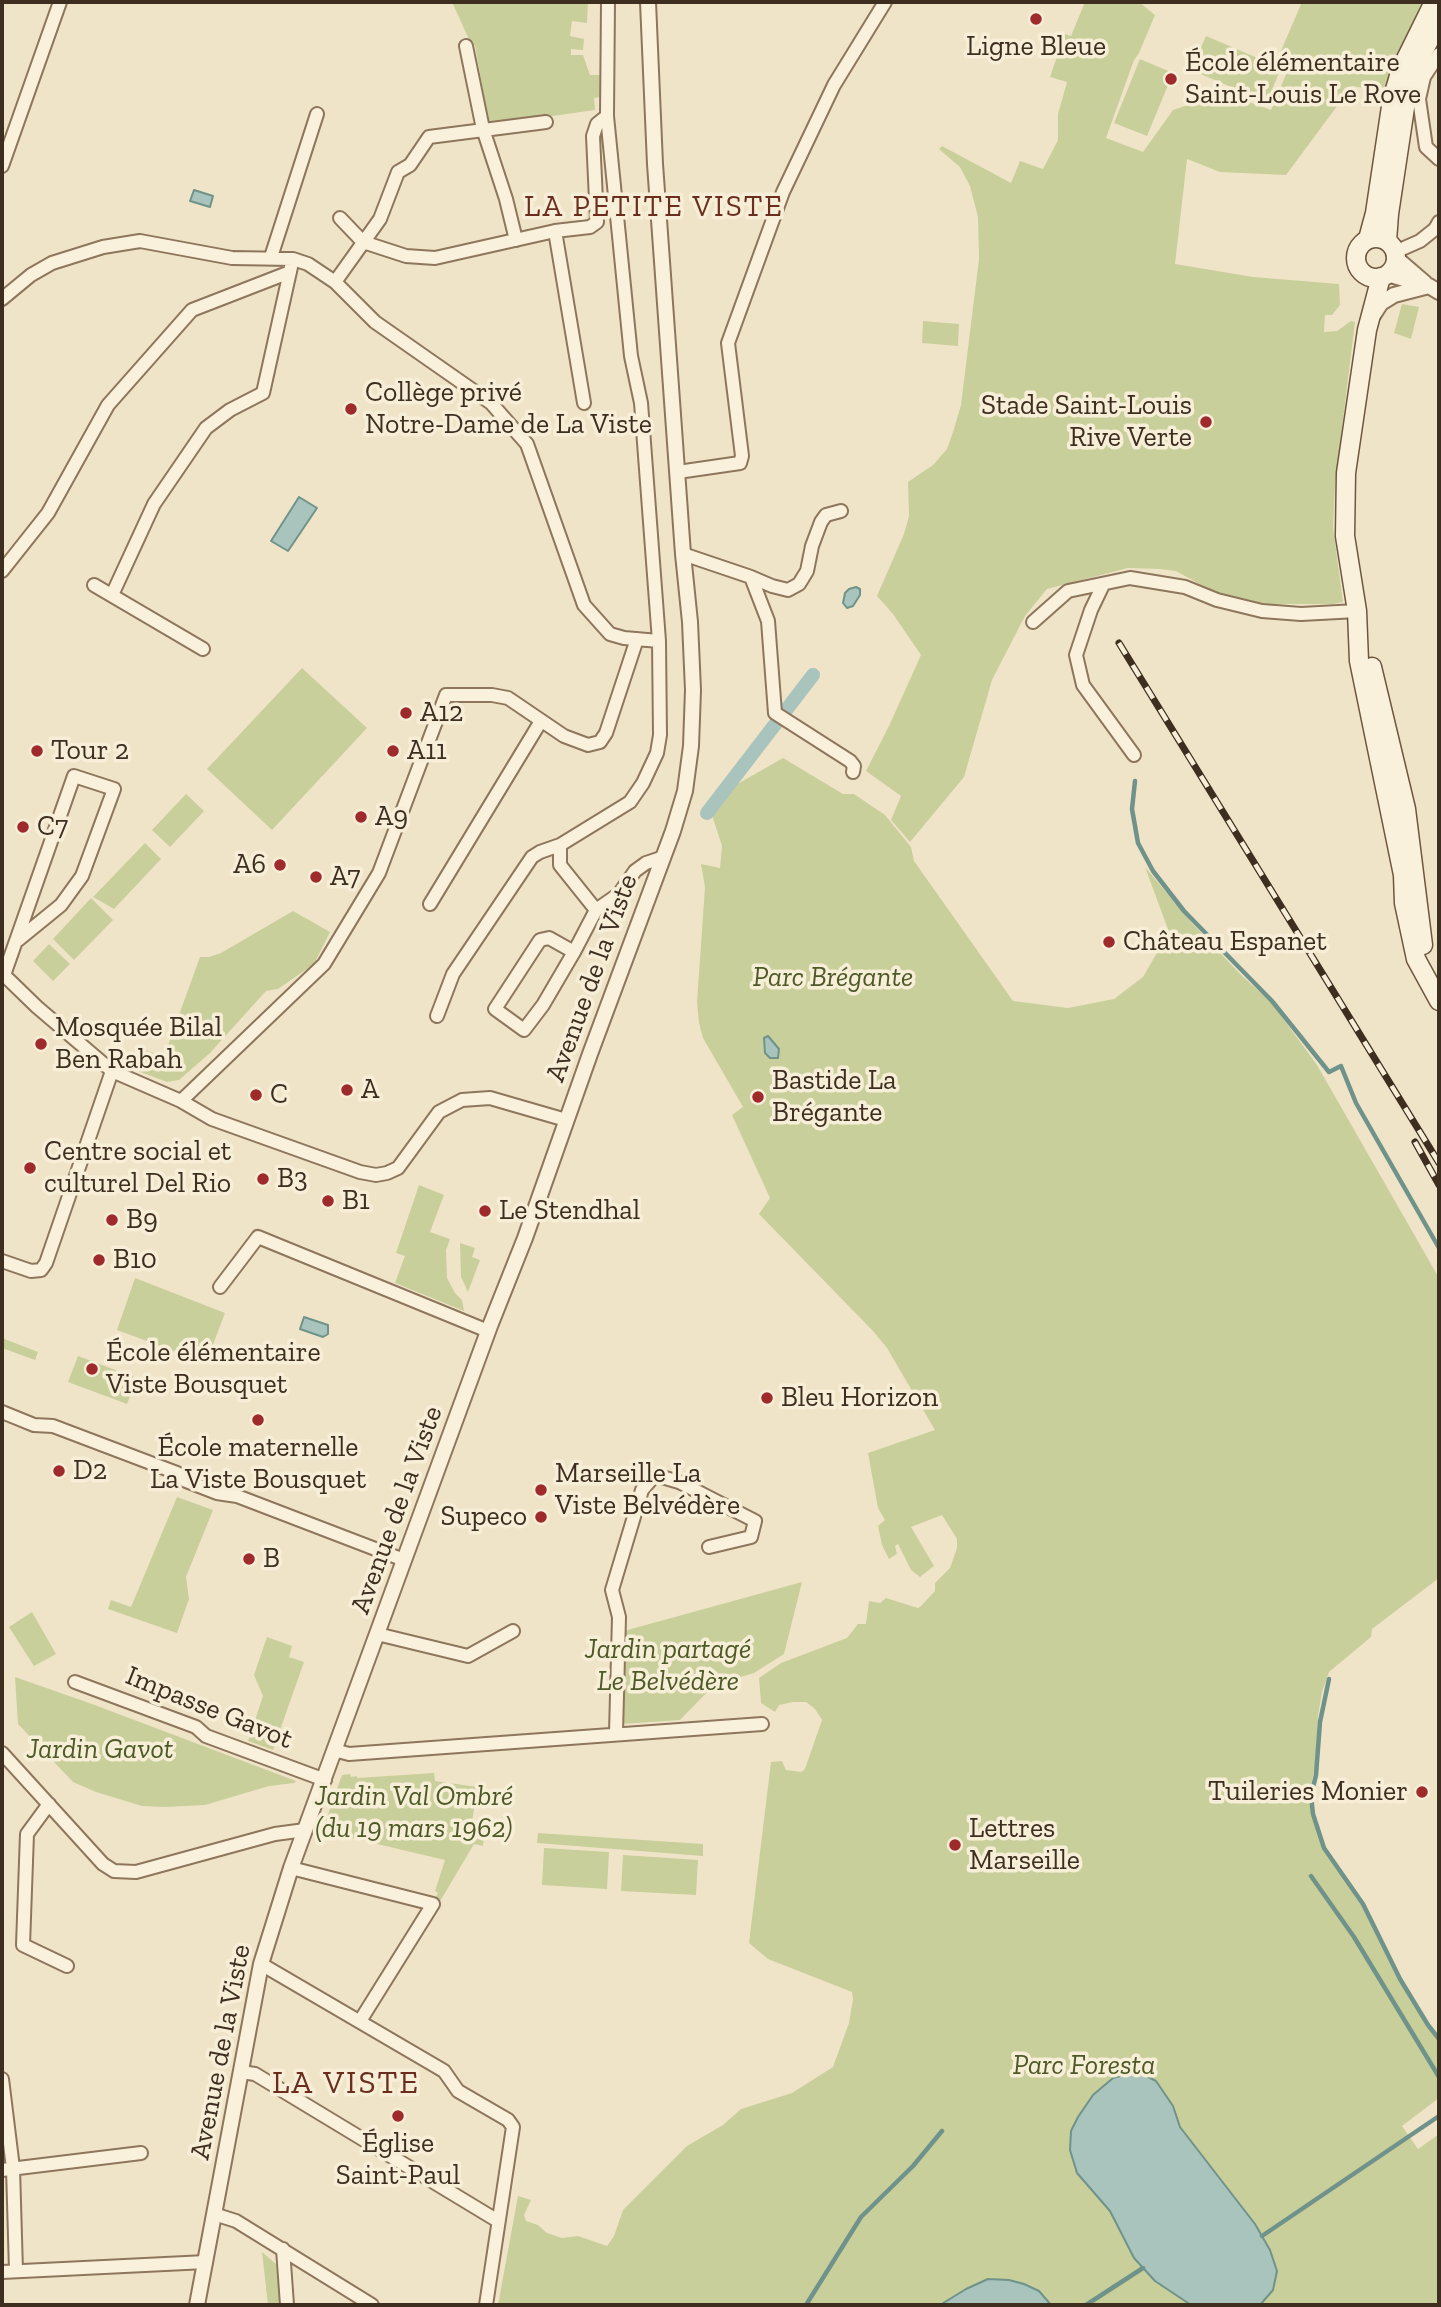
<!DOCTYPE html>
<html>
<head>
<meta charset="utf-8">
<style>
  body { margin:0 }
  #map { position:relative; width:1441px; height:2307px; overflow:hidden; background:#f0e4c8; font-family:"Zilla Slab",serif }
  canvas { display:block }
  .frame { position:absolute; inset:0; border:4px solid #3d2e20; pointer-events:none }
</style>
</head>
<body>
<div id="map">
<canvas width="1441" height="2307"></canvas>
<div class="frame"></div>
</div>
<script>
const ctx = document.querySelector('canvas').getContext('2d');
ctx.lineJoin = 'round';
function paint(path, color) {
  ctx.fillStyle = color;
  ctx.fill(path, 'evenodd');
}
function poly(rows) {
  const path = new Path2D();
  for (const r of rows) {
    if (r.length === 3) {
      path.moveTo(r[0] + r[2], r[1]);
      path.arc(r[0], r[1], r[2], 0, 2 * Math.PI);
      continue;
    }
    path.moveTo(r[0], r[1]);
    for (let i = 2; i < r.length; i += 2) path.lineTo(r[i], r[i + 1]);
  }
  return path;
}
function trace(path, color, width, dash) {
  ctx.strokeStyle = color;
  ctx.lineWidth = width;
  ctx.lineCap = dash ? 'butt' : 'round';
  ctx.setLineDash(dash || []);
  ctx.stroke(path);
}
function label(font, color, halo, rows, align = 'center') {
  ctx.font = font + ' "Zilla Slab",serif';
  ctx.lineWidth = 7;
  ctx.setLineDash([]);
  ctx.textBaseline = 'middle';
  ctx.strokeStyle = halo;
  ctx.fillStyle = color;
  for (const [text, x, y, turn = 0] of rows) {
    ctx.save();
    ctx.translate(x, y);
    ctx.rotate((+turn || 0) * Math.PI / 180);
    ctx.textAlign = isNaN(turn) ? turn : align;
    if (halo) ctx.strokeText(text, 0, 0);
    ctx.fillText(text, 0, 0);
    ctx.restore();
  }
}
paint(poly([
  [452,2,588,2,587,23,572,21,570,36,584,39,583,50,571,49,571,55,583,55,590,75,601,75,602,97,594,98,595,110,489,125,475,45,472,46],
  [1085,2,1139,2,1155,15,1139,53,1134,60,1106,138,1143,152,1173,110,1224,93,1271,110,1290,65,1277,60,1302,2,1426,2,1386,92,1352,86,1286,175,1220,172,1187,159,1175,264,1253,277,1339,284,1340,305,1332,315,1325,315,1324,332,1337,331,1351,321,1355,322,1335,485,1333,527,1343,602,1333,604,1264,604,1212,591,1176,571,1160,569,1128,568,1047,589,1025,616,992,680,964,777,910,842,891,820,901,796,866,771,889,726,921,655,893,614,877,596,904,534,909,516,908,482,933,465,947,449,953,432,961,405,979,259,978,217,970,186,960,167,939,149,942,146,1011,183,1020,161,1043,169,1058,140,1058,114,1067,82,1050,77,1065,34,1071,36],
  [1206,36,1281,68,1267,102,1191,70],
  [1140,59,1173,73,1147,136,1114,123],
  [1402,304,1419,307,1411,339,1394,333],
  [923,321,959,324,958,346,922,343],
  [302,668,367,728,272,830,207,769],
  [783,758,843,794,854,794,885,815,911,847,914,861,1013,1001,1068,1008,1114,999,1143,977,1169,932,1145,867,1191,922,1241,975,1271,1002,1317,1065,1439,1278,1439,1578,1372,1629,1371,1637,1329,1672,1322,1692,1318,1716,1316,1761,1309,1796,1317,1831,1326,1853,1362,1906,1394,1971,1439,2042,1439,2098,1402,2126,1418,2149,1439,2134,1439,2305,498,2305,518,2196,531,2200,524,2215,526,2221,538,2225,547,2233,562,2238,578,2236,607,2246,614,2236,623,2210,687,2146,723,2125,741,2109,792,2093,833,2067,849,2023,853,1999,852,1992,768,1959,749,1943,771,1762,782,1761,786,1770,801,1772,805,1769,822,1720,815,1709,806,1702,793,1702,779,1705,775,1712,761,1703,759,1678,781,1663,847,1638,858,1624,866,1624,869,1601,880,1603,886,1598,918,1608,921,1606,935,1591,935,1583,950,1568,957,1548,957,1539,942,1515,911,1527,934,1566,920,1577,911,1570,898,1544,895,1546,897,1554,889,1559,882,1545,878,1526,885,1520,878,1508,868,1453,935,1430,887,1348,873,1331,759,1214,770,1198,732,1115,743,1107,703,1038,699,1023,697,1002,705,887,701,864,720,868,722,846,711,812,734,786],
  [186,794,204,811,170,847,152,830],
  [145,843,161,859,114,909,93,897],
  [91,898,113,920,74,960,53,939],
  [293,911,330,932,314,964,278,989,266,991,210,1053,179,1080,167,1082,130,1068,138,1048,164,1056,200,957,209,957,221,953],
  [49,944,70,964,53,981,33,961],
  [419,1185,444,1195,430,1232,450,1239,446,1250,447,1278,455,1293,462,1300,464,1311,395,1283,405,1256,396,1253],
  [460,1243,475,1248,472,1257,480,1260,468,1292,461,1277],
  [135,1278,225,1313,206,1363,117,1330],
  [2,1338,38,1352,35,1360,2,1348],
  [78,1356,137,1378,127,1404,68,1382],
  [177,1497,213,1510,186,1577,189,1599,177,1633,108,1609,111,1600,131,1607],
  [802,1582,784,1654,754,1673,714,1685,680,1720,621,1724,624,1631],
  [32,1612,56,1654,34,1666,9,1627],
  [267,1637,292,1646,289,1657,304,1662,273,1750,248,1741,263,1696,254,1675],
  [15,1677,92,1704,296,1781,294,1783,269,1786,205,1805,165,1807,142,1806,96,1792,73,1782,18,1724],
  [434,1773,435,1781,477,1787,471,1830,484,1833,483,1846,474,1844,439,1903,434,1900,438,1893,435,1891,445,1860,322,1831,342,1775,350,1774,351,1777,357,1776,357,1778],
  [538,1833,703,1844,703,1856,537,1843],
  [544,1848,609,1852,607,1889,542,1885],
  [623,1855,698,1860,696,1895,621,1891],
  [262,2252,276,2264,281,2305,268,2305]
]), '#c9cf9b');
const water = poly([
  [194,190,213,196,210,207,190,201,194,190],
  [299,497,317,508,288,551,271,541,299,497],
  [856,587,860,589,860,595,853,606,847,608,843,603,845,593,849,589,856,587],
  [768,1036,779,1049,778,1058,770,1058,765,1053,764,1038,768,1036],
  [304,1317,328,1325,328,1334,323,1337,300,1329,304,1317],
  [1137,2071,1156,2081,1173,2106,1180,2127,1255,2224,1270,2250,1277,2271,1273,2290,1260,2305,1191,2305,1155,2281,1134,2258,1110,2211,1077,2173,1070,2150,1071,2131,1078,2117,1093,2095,1113,2078,1137,2071],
  [988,2279,1009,2280,1024,2284,1039,2291,1051,2305,940,2305,966,2289,988,2279]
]);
paint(water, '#a9c4bc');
trace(water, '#6f938a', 2);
trace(poly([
  [1135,781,1132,809,1138,843,1153,871,1184,911,1272,1001,1329,1072,1341,1066,1356,1103,1439,1248],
  [1329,1679,1320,1722,1316,1775,1311,1796,1313,1814,1324,1848,1363,1904,1400,1979,1428,2025,1439,2039],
  [1311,1876,1354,1937,1439,2077],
  [1262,2236,1439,2116],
  [806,2305,861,2217,913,2166,942,2131],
  [1086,2305,1143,2268]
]), '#6f938a', 4.5);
trace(poly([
  [707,813,813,675]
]), '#a9c4bc', 14);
const minor = poly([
  [466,46,483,129,506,199,516,240],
  [1439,54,1424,77,1419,99,1426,147,1439,159],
  [2,166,60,2],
  [340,218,363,242,406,256,435,258,555,231,590,227,597,222,593,136,597,124,607,116],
  [555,231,584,403],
  [1395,252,1420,241,1435,229,1439,222],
  [271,257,317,114],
  [335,282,380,219,398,172,410,165,429,137,546,122],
  [2,299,31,275,52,263,103,247,140,241,232,258,293,259,308,264,335,282,375,322,491,403,527,444,584,605,610,634,624,638,659,641,641,403,631,356,607,116,608,2],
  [678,472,740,463,742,456,728,343,783,192,834,85,885,2],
  [683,554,751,577,768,621,775,713,850,761,854,766,853,772],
  [2,571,48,513,108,405,192,310,290,272],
  [751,577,772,586,788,590,799,584,807,571,812,546,821,522,826,515,841,511],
  [94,585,203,649],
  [1103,585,1091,610,1076,655,1083,685,1134,755],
  [112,595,154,504,206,428,230,410,263,393,291,267],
  [1033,622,1068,591,1130,578,1185,587,1217,600,1262,611,1301,614,1357,611],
  [560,845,630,802,643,783,657,753,660,735,659,641],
  [430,904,541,721],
  [18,940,61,905,82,876,114,789,74,776,4,975,37,1007,112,1071,181,1101,212,1119,360,1172,376,1175,387,1173,398,1168,439,1112,462,1100,490,1098,566,1120],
  [574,952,549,938,540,940,495,1009,524,1030,543,1005,574,952,596,910],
  [437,1016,453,974,532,857,540,852,560,845,560,865,596,910,619,894,635,871,646,863,661,858],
  [181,1101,324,964,379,873,446,695,492,695,508,698,564,736,588,745,600,742,606,733,637,639],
  [2,1261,31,1271,41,1270,46,1263,112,1071],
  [220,1287,258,1237,488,1331],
  [2,1412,34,1425,53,1426,177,1473,186,1481,217,1493,237,1496,404,1560],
  [377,1634,468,1656,513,1631],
  [75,1682,196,1727,206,1736,325,1780],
  [616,1733,619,1617,612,1590,642,1490,655,1475,679,1482,755,1521,751,1537,709,1547],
  [334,1750,349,1754,762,1724],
  [2,1753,103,1864,114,1871,136,1872,275,1834,305,1830],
  [49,1804,27,1834,23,1945,67,1966],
  [291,1868,433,1904,360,2021],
  [261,1964,444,2071,458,2091,508,2120,513,2127,486,2305],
  [241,2072,255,2074,498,2221],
  [2,2079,13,2168,16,2271],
  [2,2170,141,2153],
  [214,2214,236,2221,372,2305],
  [283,2249,287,2305],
  [2,2272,206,2262]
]);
const tertiary = poly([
  [1396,258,1425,283],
  [1387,274,1429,286,1439,292],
  [1374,314,1381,303,1394,295,1429,286],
  [197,2305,261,1964,291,1868,490,1326,525,1238,590,1054,673,831,685,791,691,746,693,690,690,622,683,554,655,164,648,2]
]);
const secondary = poly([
  [1376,258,20],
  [1368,239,1375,213,1392,100,1401,69,1434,2],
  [1387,241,1389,214,1406,101,1415,67,1439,22],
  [1381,277,1367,330,1346,473,1345,536,1357,611,1359,661,1403,875,1404,903,1416,959,1439,1001],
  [1372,667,1406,809,1423,945]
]);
trace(minor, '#8d765c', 16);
trace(tertiary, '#8d765c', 18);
trace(secondary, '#6f573f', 21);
trace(minor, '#faf1dc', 12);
trace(tertiary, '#faf1dc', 14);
trace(secondary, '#faf1dc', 18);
const rail = poly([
  [1119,643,1439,1163],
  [1415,1142,1439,1185]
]);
trace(rail, '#3d2e20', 7);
trace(rail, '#f7eed8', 4.5, [13]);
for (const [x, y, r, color] of [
  [1036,19,7,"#9e2a2b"],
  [1171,79,7,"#9e2a2b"],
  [351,409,7,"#9e2a2b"],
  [1206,422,7,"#9e2a2b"],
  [406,713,7,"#9e2a2b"],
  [37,751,7,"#9e2a2b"],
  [393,751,7,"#9e2a2b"],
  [361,817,7,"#9e2a2b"],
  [23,827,7,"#9e2a2b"],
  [280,865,7,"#9e2a2b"],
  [316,877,7,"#9e2a2b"],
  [1109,942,7,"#9e2a2b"],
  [41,1044,7,"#9e2a2b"],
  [347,1090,7,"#9e2a2b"],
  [256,1095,7,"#9e2a2b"],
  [758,1097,7,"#9e2a2b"],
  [30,1168,7,"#9e2a2b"],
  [263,1179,7,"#9e2a2b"],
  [328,1201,7,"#9e2a2b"],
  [485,1211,7,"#9e2a2b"],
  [112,1220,7,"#9e2a2b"],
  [99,1260,7,"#9e2a2b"],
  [92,1369,7,"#9e2a2b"],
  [767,1398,7,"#9e2a2b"],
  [258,1420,7,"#9e2a2b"],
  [59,1471,7,"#9e2a2b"],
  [541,1490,7,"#9e2a2b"],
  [541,1517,7,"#9e2a2b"],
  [249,1559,7,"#9e2a2b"],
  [1422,1792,7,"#9e2a2b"],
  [955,1845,7,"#9e2a2b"],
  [398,2116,7,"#9e2a2b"]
]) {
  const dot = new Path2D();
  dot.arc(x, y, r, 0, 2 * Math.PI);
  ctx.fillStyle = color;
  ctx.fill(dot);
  trace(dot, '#f7eed8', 2.5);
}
label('28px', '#3d2e20', '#f7eed8', [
  ["Ligne Bleue",1036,47,"center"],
  ["École élémentaire",1185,63],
  ["Saint-Louis Le Rove",1185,95],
  ["Collège privé",365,393],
  ["Notre-Dame de La Viste",365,425],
  ["Stade Saint-Louis",1192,406,"right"],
  ["Rive Verte",1192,438,"right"],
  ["A12",420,713],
  ["Tour 2",51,751],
  ["A11",407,751],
  ["A9",375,817],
  ["C7",37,827],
  ["A6",266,865,"right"],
  ["A7",330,877],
  ["Château Espanet",1123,942],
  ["Mosquée Bilal",55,1028],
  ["Ben Rabah",55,1060],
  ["Bastide La",772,1081],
  ["Brégante",772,1113],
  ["A",361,1090],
  ["C",270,1095],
  ["Centre social et",44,1152],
  ["culturel Del Rio",44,1184],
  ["B3",277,1179],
  ["B1",342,1201],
  ["Le Stendhal",499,1211],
  ["B9",126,1220],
  ["B10",113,1260],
  ["École élémentaire",106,1353],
  ["Viste Bousquet",106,1385],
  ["Bleu Horizon",781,1398],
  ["École maternelle",258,1448,"center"],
  ["La Viste Bousquet",258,1480,"center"],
  ["D2",73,1471],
  ["Marseille La",555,1474],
  ["Viste Belvédère",555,1506],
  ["Supeco",527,1517,"right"],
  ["B",263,1559],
  ["Tuileries Monier",1408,1792,"right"],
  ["Lettres",969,1829],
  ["Marseille",969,1861],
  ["Église",398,2144,"center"],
  ["Saint-Paul",398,2176,"center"]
], 'left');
label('28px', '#3d2e20', '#f7eed8', [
  ["Avenue de la Viste",592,978,-70],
  ["Avenue de la Viste",397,1510,-70],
  ["Impasse Gavot",209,1708,22],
  ["Avenue de la Viste",221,2052,-79]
]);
label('italic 28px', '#4d5a26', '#f7eed8', [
  ["Parc Brégante",833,978],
  ["Jardin partagé",668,1650],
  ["Le Belvédère",668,1682],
  ["Jardin Gavot",100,1750],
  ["Jardin Val Ombré",414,1797],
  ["(du 19 mars 1962)",414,1829],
  ["Parc Foresta",1084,2066]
]);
ctx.letterSpacing = '2px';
label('30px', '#6b2e1e', '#f7eed8', [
  ["LA PETITE VISTE",654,207]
]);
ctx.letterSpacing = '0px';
ctx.letterSpacing = '2px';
label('32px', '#6b2e1e', '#f7eed8', [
  ["LA VISTE",346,2084]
]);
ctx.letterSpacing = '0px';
</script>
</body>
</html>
